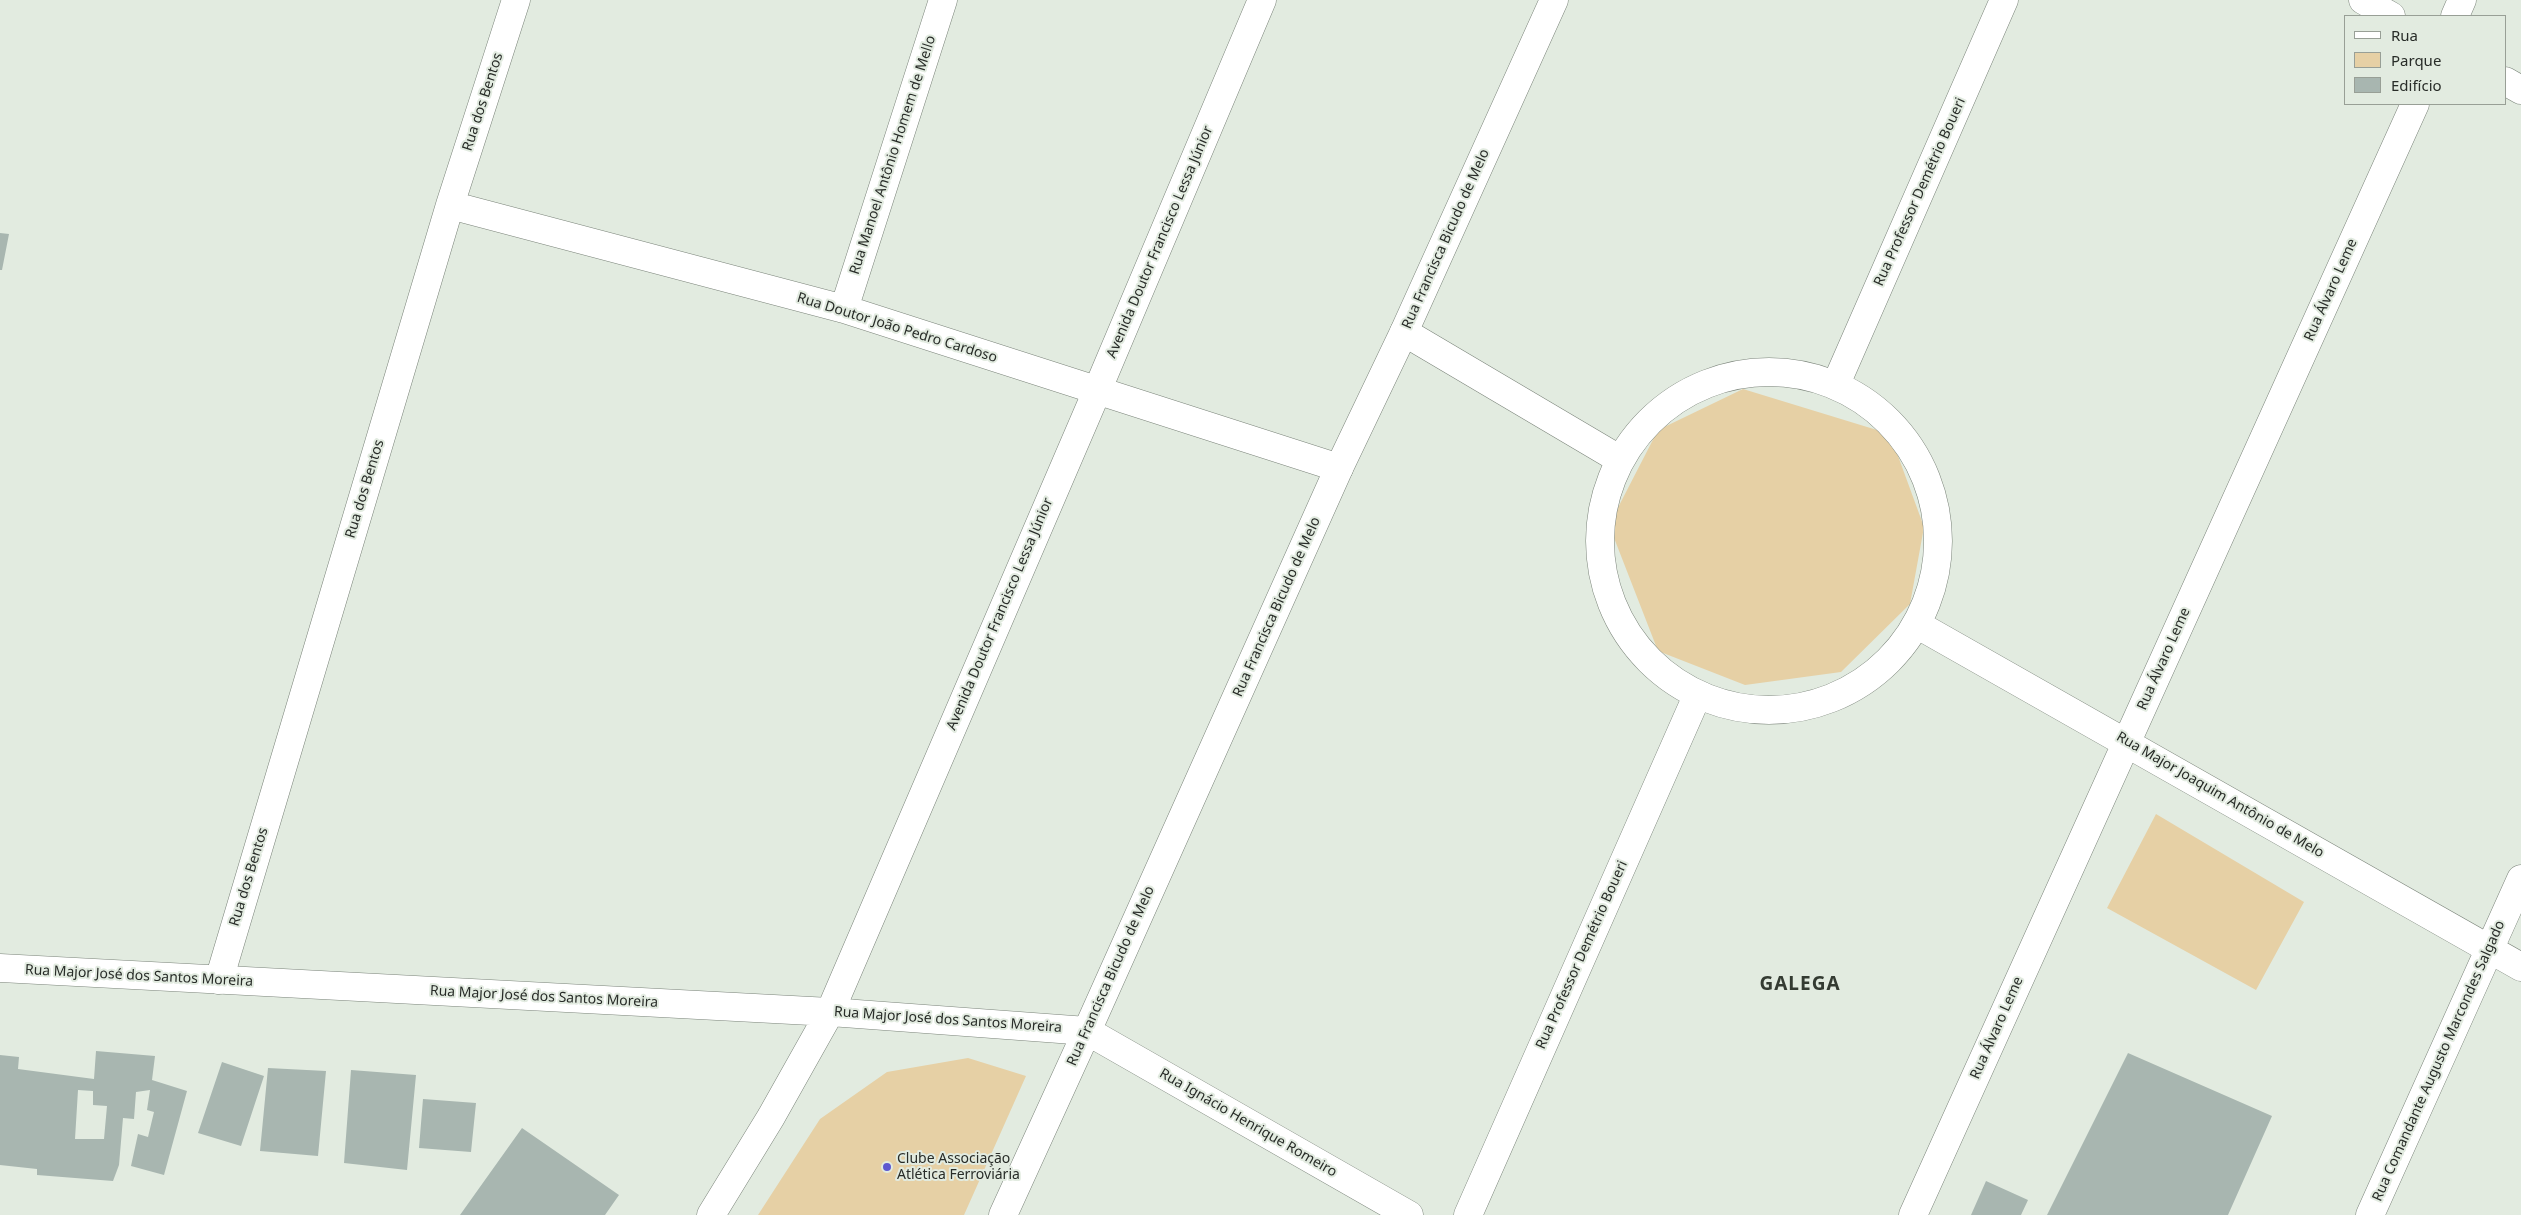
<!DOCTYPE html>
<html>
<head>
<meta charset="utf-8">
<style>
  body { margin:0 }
  #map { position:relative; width:2521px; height:1215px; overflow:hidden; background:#e2ebe0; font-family:"Noto Sans",sans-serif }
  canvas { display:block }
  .legend { position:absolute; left:2344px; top:15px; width:162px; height:90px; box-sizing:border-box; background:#e2ebe0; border:1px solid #989f96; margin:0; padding:6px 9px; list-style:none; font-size:15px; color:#282c28 }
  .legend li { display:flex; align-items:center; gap:10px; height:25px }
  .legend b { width:25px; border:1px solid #989f96 }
</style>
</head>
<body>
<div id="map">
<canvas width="2521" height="1215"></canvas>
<ul class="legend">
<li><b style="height:6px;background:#fff"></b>Rua</li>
<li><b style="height:14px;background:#e6d0a5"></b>Parque</li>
<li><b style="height:14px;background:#a8b6b0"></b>Edifício</li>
</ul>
</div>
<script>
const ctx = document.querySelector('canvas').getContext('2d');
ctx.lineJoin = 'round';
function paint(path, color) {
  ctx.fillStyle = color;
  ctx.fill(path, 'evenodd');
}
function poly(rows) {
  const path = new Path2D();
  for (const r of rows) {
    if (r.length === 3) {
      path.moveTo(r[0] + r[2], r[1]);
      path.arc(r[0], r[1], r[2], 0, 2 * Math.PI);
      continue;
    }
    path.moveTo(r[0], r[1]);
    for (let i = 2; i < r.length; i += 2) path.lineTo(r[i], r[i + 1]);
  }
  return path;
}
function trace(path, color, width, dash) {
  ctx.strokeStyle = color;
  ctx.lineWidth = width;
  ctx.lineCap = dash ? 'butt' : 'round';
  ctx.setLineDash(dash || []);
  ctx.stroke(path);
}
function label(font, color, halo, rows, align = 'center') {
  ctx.font = font + ' "Noto Sans",sans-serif';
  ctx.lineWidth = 4;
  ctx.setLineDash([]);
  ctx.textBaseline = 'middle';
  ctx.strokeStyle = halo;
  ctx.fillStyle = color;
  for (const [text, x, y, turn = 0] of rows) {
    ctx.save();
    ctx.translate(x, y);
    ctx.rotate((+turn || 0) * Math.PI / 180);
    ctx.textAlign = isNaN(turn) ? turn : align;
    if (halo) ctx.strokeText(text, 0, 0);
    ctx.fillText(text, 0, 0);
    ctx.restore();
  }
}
paint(poly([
  [1743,389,1890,434,1924,527,1910,604,1841,672,1745,685,1658,651,1609,525,1658,430],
  [2156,814,2304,902,2256,990,2107,908],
  [968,1058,1026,1076,964,1215,758,1215,820,1119,887,1072]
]), '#e6d0a5');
paint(poly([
  [0,233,9,234,2,270,0,270],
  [96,1051,155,1056,152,1080,187,1091,164,1175,131,1166,138,1134,148,1137,154,1112,147,1110,150,1090,136,1092,134,1119,123,1118,119,1165,113,1181,37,1175,37,1169,0,1165,0,1055,19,1057,18,1069,94,1079],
  [78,1090,93,1091,93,1105,107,1106,104,1139,75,1139],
  [2128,1053,2272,1116,2228,1215,2047,1215],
  [222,1062,264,1076,241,1146,198,1133],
  [268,1068,326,1071,318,1156,260,1151],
  [351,1070,416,1075,407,1170,344,1163],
  [423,1099,476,1103,471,1152,419,1148],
  [522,1128,619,1195,605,1215,460,1215],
  [1986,1181,2028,1200,2021,1215,1971,1215]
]), '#a8b6b0');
const minor = poly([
  [2363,0,2391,16],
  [2455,16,2462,0],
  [2505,81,2521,90],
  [450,205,844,309,1339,468],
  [844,309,943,0],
  [1404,332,1619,459],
  [1769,541,169],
  [1836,384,2004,0],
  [1918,625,2521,967],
  [219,980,450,205,516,0],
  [1003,1215,1087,1031,1409,1215],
  [1468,1215,1697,696],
  [1913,1215,2415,104],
  [2370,1215,2521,879]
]);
const tertiary = poly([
  [0,968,830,1012,1087,1031,1339,468,1404,332,1554,0],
  [711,1215,771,1117,830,1012,1097,391,1262,0]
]);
trace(minor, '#7b847a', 29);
trace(tertiary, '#7b847a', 29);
trace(minor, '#fff', 28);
trace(tertiary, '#fff', 28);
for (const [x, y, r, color] of [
  [887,1167,5,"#5e58d0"]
]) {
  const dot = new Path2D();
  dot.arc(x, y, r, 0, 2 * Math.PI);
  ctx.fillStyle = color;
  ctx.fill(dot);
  trace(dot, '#e2ebe0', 2);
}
label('14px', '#282c28', '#e2ebe0', [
  ["Rua dos Bentos",483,102,-72],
  ["Rua Manoel Antônio Homem de Mello",893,155,-72],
  ["Rua Professor Demétrio Boueri",1920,192,-66],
  ["Rua Francisca Bicudo de Melo",1446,239,-66],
  ["Avenida Doutor Francisco Lessa Júnior",1160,242,-67],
  ["Rua Álvaro Leme",2331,290,-66],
  ["Rua Doutor João Pedro Cardoso",897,328,17],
  ["Rua dos Bentos",365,489,-73],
  ["Rua Francisca Bicudo de Melo",1277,607,-66],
  ["Avenida Doutor Francisco Lessa Júnior",1000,614,-67],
  ["Rua Álvaro Leme",2164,659,-66],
  ["Rua Major Joaquim Antônio de Melo",2220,795,30],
  ["Rua dos Bentos",249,877,-73],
  ["Rua Professor Demétrio Boueri",1582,955,-66],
  ["Rua Major José dos Santos Moreira",139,976,3],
  ["Rua Francisca Bicudo de Melo",1111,976,-66],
  ["Rua Major José dos Santos Moreira",544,997,3],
  ["Rua Major José dos Santos Moreira",948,1020,4],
  ["Rua Álvaro Leme",1997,1028,-66],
  ["Rua Comandante Augusto Marcondes Salgado",2439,1061,-66],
  ["Rua Ignácio Henrique Romeiro",1248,1123,30]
]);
label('14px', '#282c28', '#e2ebe0', [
  ["Clube Associação",897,1159],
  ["Atlética Ferroviária",897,1175]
], 'left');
ctx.letterSpacing = '1px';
label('bold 19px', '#343b32', '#e2ebe0', [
  ["GALEGA",1800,985]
]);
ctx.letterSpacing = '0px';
</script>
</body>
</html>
